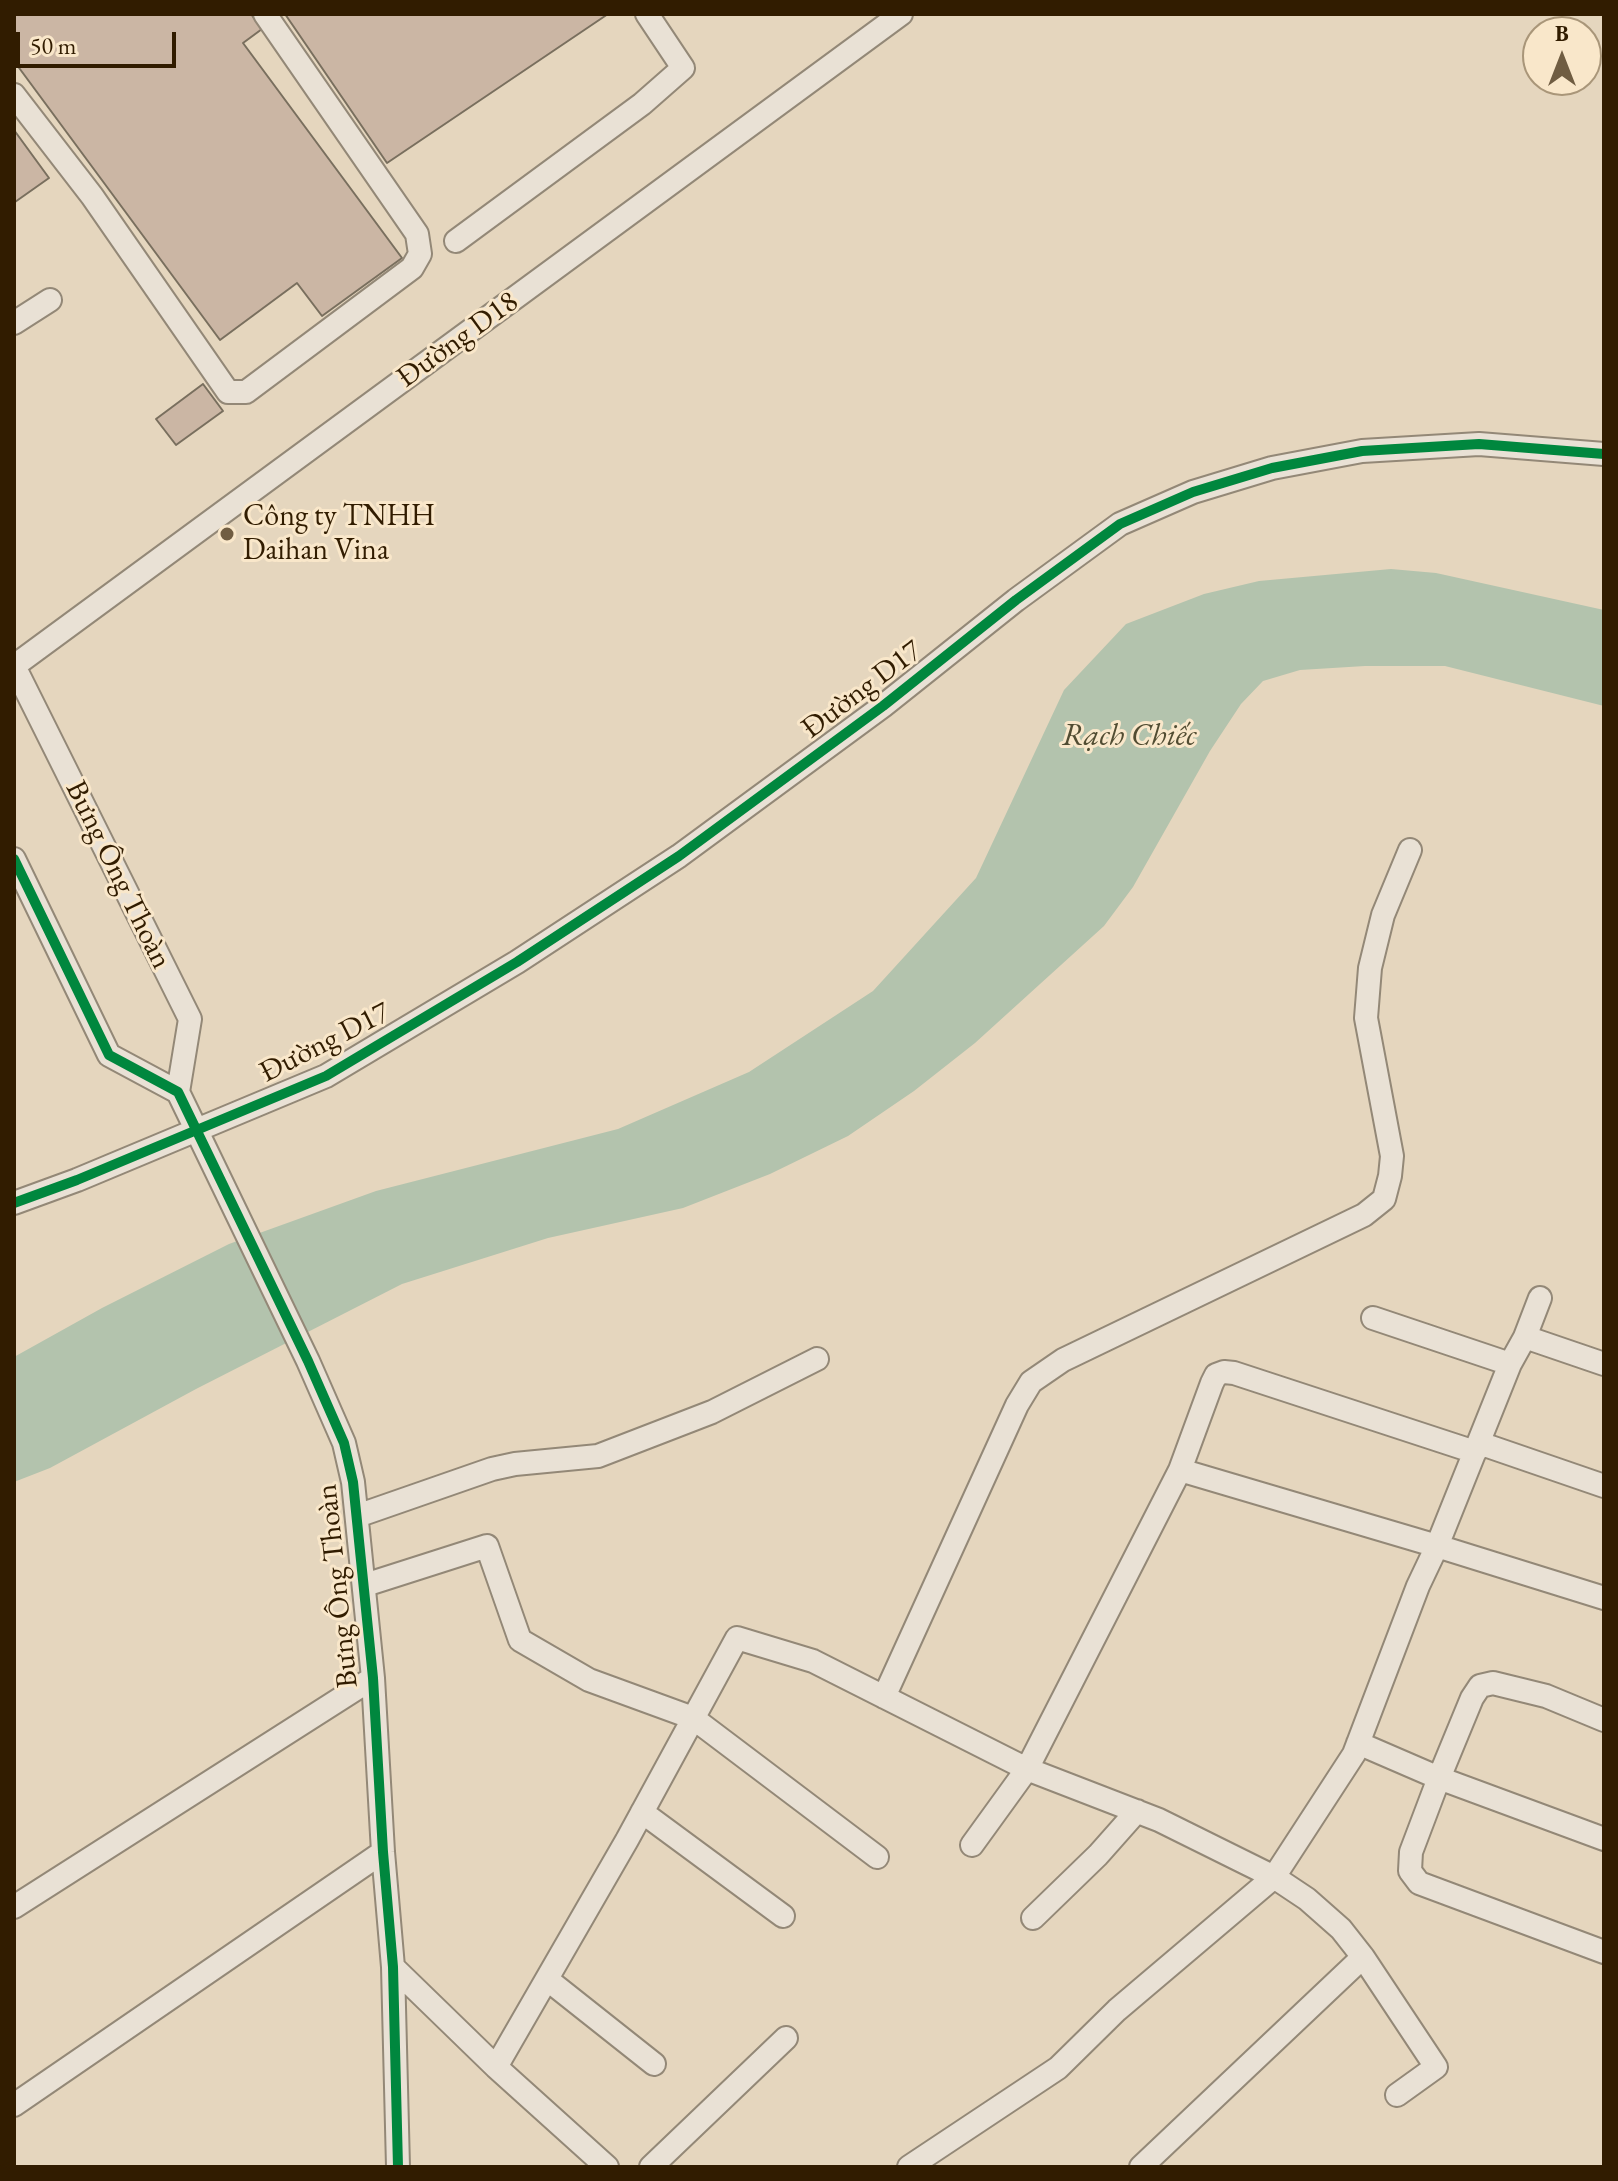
<!DOCTYPE html>
<html>
<head>
<meta charset="utf-8">
<style>
  body { margin:0 }
  #map { position:relative; width:1618px; height:2181px; overflow:hidden; background:#e5d6be; font-family:"EB Garamond",serif }
  canvas { display:block }
  .frame { position:absolute; inset:0; border:16px solid #311c00; pointer-events:none }
  .north { position:absolute; left:1522px; top:16px; width:80px; height:80px; box-sizing:border-box; background:#f9e7ca; border:2px solid #a99679; border-radius:50%; rotate:0deg; font-size:22px; font-weight:700; line-height:32px; text-align:center; color:#311c00 }
  .north::after { content:''; display:block; margin:auto; width:28px; height:36px; background:#705d42; clip-path:polygon(50% 0,100% 100%,50% 72%,0 100%) }
  .scale { position:absolute; left:16px; top:32px; width:160px; height:36px; box-sizing:border-box; border:4px solid #311c00; border-top:0; padding-left:10px; font-size:24px; line-height:28px; white-space:nowrap; color:#311c00; -webkit-text-stroke:6px #f9e7ca; paint-order:stroke }
</style>
</head>
<body>
<div id="map">
<canvas width="1618" height="2181"></canvas>
<div class="frame"></div>
<div class="north">B</div>
<div class="scale">50 m</div>
</div>
<script>
const ctx = document.querySelector('canvas').getContext('2d');
ctx.lineJoin = 'round';
function paint(path, color) {
  ctx.fillStyle = color;
  ctx.fill(path, 'evenodd');
}
function poly(rows) {
  const path = new Path2D();
  for (const r of rows) {
    path.moveTo(r[0], r[1]);
    for (let i = 2; i < r.length; i += 2) path.lineTo(r[i], r[i + 1]);
  }
  return path;
}
function trace(path, color, width, dash) {
  ctx.strokeStyle = color;
  ctx.lineWidth = width;
  ctx.lineCap = dash ? 'butt' : 'round';
  ctx.setLineDash(dash || []);
  ctx.stroke(path);
}
function label(font, color, halo, rows, align = 'center') {
  ctx.font = font + ' "EB Garamond",serif';
  ctx.lineWidth = 6;
  ctx.setLineDash([]);
  ctx.textBaseline = 'middle';
  ctx.strokeStyle = halo;
  ctx.fillStyle = color;
  for (const [text, x, y, turn = 0] of rows) {
    ctx.save();
    ctx.translate(x, y);
    ctx.rotate((+turn || 0) * Math.PI / 180);
    ctx.textAlign = isNaN(turn) ? turn : align;
    if (halo) ctx.strokeText(text, 0, 0);
    ctx.fillText(text, 0, 0);
    ctx.restore();
  }
}
paint(poly([
  [1391,569,1436,573,1604,610,1604,706,1445,666,1365,666,1300,670,1263,681,1241,704,1210,751,1133,887,1104,926,975,1043,914,1091,848,1136,770,1174,683,1208,548,1238,402,1284,196,1389,50,1468,14,1482,14,1357,102,1308,229,1244,376,1191,618,1129,749,1072,873,991,976,878,1064,690,1126,624,1204,594,1259,581]
]), '#b3c3ad');
const building = poly([
  [14,14,251,14,262,29,243,43,402,258,322,316,297,283,220,340,14,61,14,14],
  [285,14,608,14,387,163,285,14],
  [14,130,49,178,15,202,14,201,14,130],
  [203,384,223,411,176,445,156,419,203,384]
]);
paint(building, '#cbb6a4');
trace(building, '#796f5e', 2);
const minor = poly([
  [14,95,92,196,228,392,246,392,412,268,420,254,417,234,265,14],
  [456,241,642,104,683,68,647,14],
  [14,323,50,300],
  [14,666,901,14],
  [14,666,190,1019,178,1092],
  [14,859,109,1055,178,1092,308,1361,344,1443,353,1482,373,1678,383,1852,393,1967,398,2167],
  [14,1203,77,1180,326,1076,517,962,679,856,883,706,1016,600,1120,524,1193,492,1272,468,1362,451,1479,444,1604,454],
  [1373,1318,1510,1364],
  [1525,1337,1604,1364],
  [1479,1443,1604,1486],
  [1180,1470,1212,1383,1216,1375,1224,1372,1234,1373,1475,1452],
  [357,1516,492,1469,515,1464,598,1456,712,1412,817,1359],
  [365,1585,487,1546,520,1640,589,1680,693,1718,877,1857],
  [884,1697,1017,1405,1031,1382,1063,1360,1364,1215,1384,1199,1390,1176,1392,1156,1366,1018,1370,968,1383,915,1410,850],
  [1604,1720,1546,1696,1493,1683,1480,1686,1472,1698,1439,1778,1411,1852,1410,1871,1419,1883,1604,1952],
  [1358,1743,1439,1778,1604,1839],
  [642,1812,783,1916],
  [972,1845,1027,1769,1180,1470,1437,1546,1510,1364,1525,1337,1540,1298],
  [14,1907,373,1678],
  [1033,1918,1098,1855,1137,1811],
  [393,1967,496,2067,607,2167],
  [548,1980,654,2064],
  [496,2067,627,1840,737,1638,813,1661,1027,1769,1159,1820,1274,1877,1307,1899,1341,1929,1363,1957,1436,2067,1397,2095],
  [14,2105,383,1852],
  [651,2167,786,2038],
  [909,2167,1058,2068,1117,2010,1274,1877,1354,1754,1418,1586,1437,1546,1604,1598],
  [1141,2167,1363,1957]
]);
trace(minor, '#938877', 26);
trace(minor, '#e9e1d5', 22);
trace(poly([
  [14,859,109,1055,178,1092,308,1361,344,1443,353,1482,373,1678,383,1852,393,1967,398,2167],
  [14,1203,77,1180,326,1076,517,962,679,856,883,706,1016,600,1120,524,1193,492,1272,468,1362,451,1479,444,1604,454]
]), '#00873e', 10);
for (const [x, y, r, color] of [
  [227,534,8,"#705d42"]
]) {
  const dot = new Path2D();
  dot.arc(x, y, r, 0, 2 * Math.PI);
  ctx.fillStyle = color;
  ctx.fill(dot);
  trace(dot, '#f9e7ca', 3);
}
label('30px', '#311c00', '#f9e7ca', [
  ["Đường D18",458,340,-36],
  ["Đường D17",862,690,-37],
  ["Bưng Ông Thoàn",118,875,64],
  ["Đường D17",325,1043,-27],
  ["Bưng Ông Thoàn",338,1586,-96]
]);
label('30px', '#311c00', '#f9e7ca', [
  ["Công ty TNHH",243,517],
  ["Daihan Vina",243,551]
], 'left');
label('italic 32px', '#514c32', '#f9e7ca', [
  ["Rạch Chiếc",1129,736]
]);
</script>
</body>
</html>
